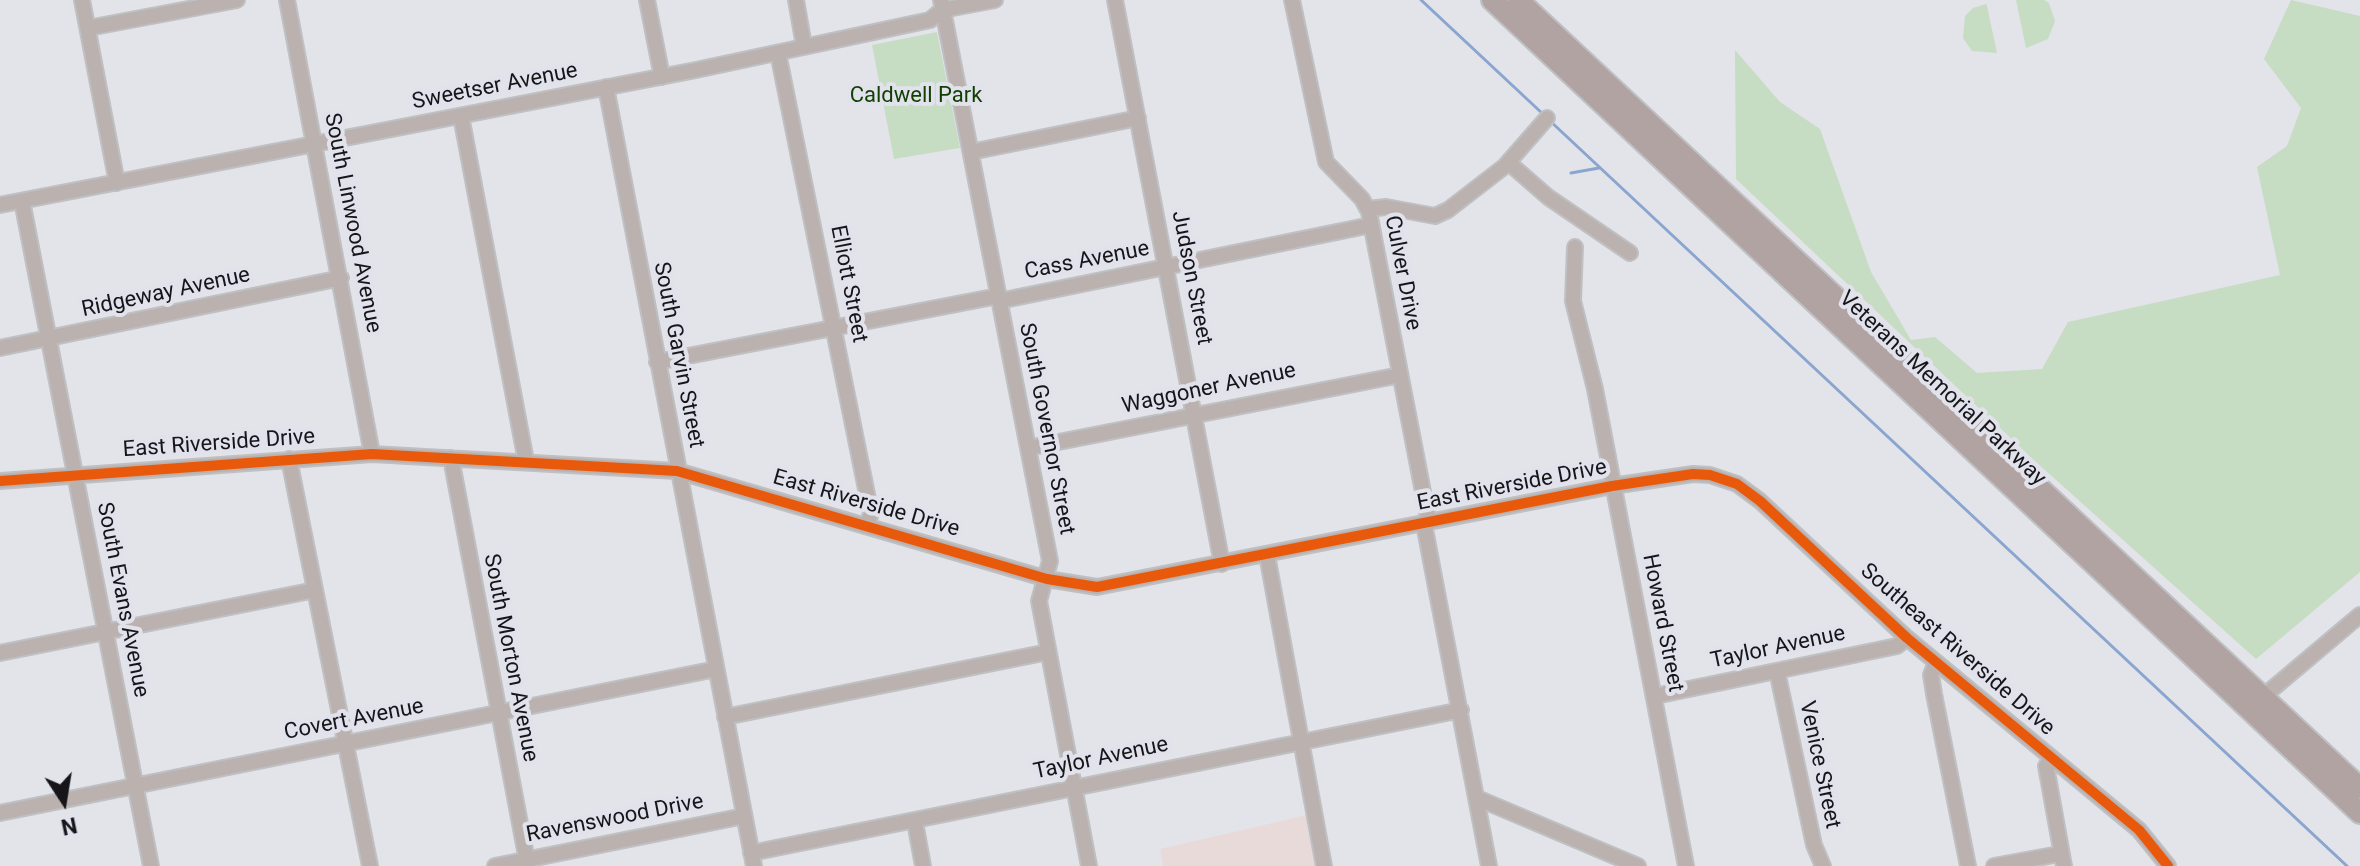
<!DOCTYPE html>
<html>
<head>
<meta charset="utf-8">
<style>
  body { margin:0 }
  #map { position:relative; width:2360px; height:866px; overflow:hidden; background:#e3e4e9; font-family:Roboto,sans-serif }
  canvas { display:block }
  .north { position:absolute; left:24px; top:762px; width:80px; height:80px; -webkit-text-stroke:6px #e1e2eb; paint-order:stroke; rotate:168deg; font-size:22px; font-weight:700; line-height:32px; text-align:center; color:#16161a }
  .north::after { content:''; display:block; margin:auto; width:28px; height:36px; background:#16161a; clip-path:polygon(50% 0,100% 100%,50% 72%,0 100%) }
</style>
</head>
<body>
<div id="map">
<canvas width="2360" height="866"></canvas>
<div class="north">N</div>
</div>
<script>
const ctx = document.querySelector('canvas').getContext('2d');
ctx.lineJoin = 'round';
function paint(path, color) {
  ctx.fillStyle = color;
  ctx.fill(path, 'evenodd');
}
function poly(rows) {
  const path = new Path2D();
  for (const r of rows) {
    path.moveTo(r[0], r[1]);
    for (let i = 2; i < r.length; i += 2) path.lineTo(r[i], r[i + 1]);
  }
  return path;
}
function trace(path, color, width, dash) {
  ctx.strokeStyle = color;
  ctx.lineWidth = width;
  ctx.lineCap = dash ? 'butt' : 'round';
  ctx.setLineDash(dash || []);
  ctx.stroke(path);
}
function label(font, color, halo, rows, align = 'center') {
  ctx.font = font + ' Roboto,sans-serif';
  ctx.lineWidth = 8;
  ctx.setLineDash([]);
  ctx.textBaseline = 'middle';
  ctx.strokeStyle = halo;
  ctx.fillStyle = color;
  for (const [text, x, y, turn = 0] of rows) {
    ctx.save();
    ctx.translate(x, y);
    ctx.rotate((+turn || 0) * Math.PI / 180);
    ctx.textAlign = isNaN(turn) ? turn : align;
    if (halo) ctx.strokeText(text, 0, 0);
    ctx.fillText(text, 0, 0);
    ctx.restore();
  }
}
paint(poly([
  [1307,815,1319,866,1163,866,1160,849]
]), '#e8dad9');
paint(poly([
  [2016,0,2044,0,2049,3,2055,21,2048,39,2026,48],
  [2291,0,2360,16,2360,572,2256,659,2036,462,1736,179,1735,50,1780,102,1820,129,1871,272,1911,340,1935,337,1977,373,2042,369,2068,322,2280,275,2257,167,2287,146,2301,108,2264,59],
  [1986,4,1987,6,1997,53,1972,51,1963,38,1965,16,1973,8],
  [937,32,960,148,894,159,872,45]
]), '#c6dcc3');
trace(poly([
  [1421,0,1544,115],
  [1549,120,2347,866],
  [1571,173,1599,168]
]), '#8aa6d0', 3);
const minor = poly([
  [82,0,117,183],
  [287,0,372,454],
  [647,0,662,77],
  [796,0,804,46],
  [941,0,1050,561,1039,601,1089,866],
  [1115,0,1222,564],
  [1292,0,1326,162,1362,199,1369,212,1429,523],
  [88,28,237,0],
  [778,53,871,514,867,524],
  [606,87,754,866],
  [461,116,526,461],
  [971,152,1138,118],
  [1509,163,1548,197,1630,253],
  [22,201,151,866],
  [0,205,696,70,930,20,942,10,995,0],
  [1368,209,1386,207,1435,216,1448,210,1505,166,1547,118],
  [1575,247,1573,301,1595,389,1686,866],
  [999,301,1371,225],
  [0,348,341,278],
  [657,362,998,296],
  [1028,448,1400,375],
  [451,458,528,866],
  [289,459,370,866],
  [0,481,372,454,677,471,1047,579,1097,587,1612,486,1693,474,1710,475,1737,484,1760,501,1907,638,2139,830,2168,866],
  [1424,524,1489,866],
  [1267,555,1324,866],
  [0,653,315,590],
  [1936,662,1931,675,1934,694,1968,866],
  [1777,671,1814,845,1823,866],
  [1655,696,1897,646,1907,638],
  [2258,701,2360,615],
  [725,717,1048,652],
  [2052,759,2046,766,2064,866],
  [1477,798,1638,866],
  [0,813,716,669],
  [915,822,923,866],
  [751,853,1461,710],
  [495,866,744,816],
  [1994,866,2059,854]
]);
const highway = poly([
  [1492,0,2360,813],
  [1518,0,2360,788]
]);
trace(minor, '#bfc0c3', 18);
trace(highway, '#bfc0c3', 24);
trace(minor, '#bbb1ae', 14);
trace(highway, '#b0a3a2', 20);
trace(poly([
  [0,481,372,454,677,471,1047,579,1097,587,1612,486,1693,474,1710,475,1737,484,1760,501,1907,638,2139,830,2168,866]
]), '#e8590c', 10);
label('22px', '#16161a', '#e1e2eb', [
  ["Sweetser Avenue",495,87,-11],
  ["South Linwood Avenue",352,223,79],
  ["Cass Avenue",1087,261,-11],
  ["Culver Drive",1402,273,79],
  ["Judson Street",1191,278,79],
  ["Elliott Street",848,284,79],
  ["Ridgeway Avenue",166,293,-12],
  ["South Garvin Street",678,355,79],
  ["Waggoner Avenue",1209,389,-12],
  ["Veterans Memorial Parkway",1942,389,43],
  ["South Governor Street",1046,429,79],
  ["East Riverside Drive",219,444,-4],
  ["East Riverside Drive",1512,486,-11],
  ["East Riverside Drive",866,504,16],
  ["South Evans Avenue",122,600,79],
  ["Howard Street",1662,623,79],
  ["Taylor Avenue",1778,648,-12],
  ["Southeast Riverside Drive",1957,650,41],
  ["South Morton Avenue",510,658,79],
  ["Covert Avenue",354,720,-11],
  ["Taylor Avenue",1101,759,-12],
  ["Venice Street",1819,765,78],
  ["Ravenswood Drive",615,819,-11]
]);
label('22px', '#103f00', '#e1e2eb', [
  ["Caldwell Park",916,96]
]);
</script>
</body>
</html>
